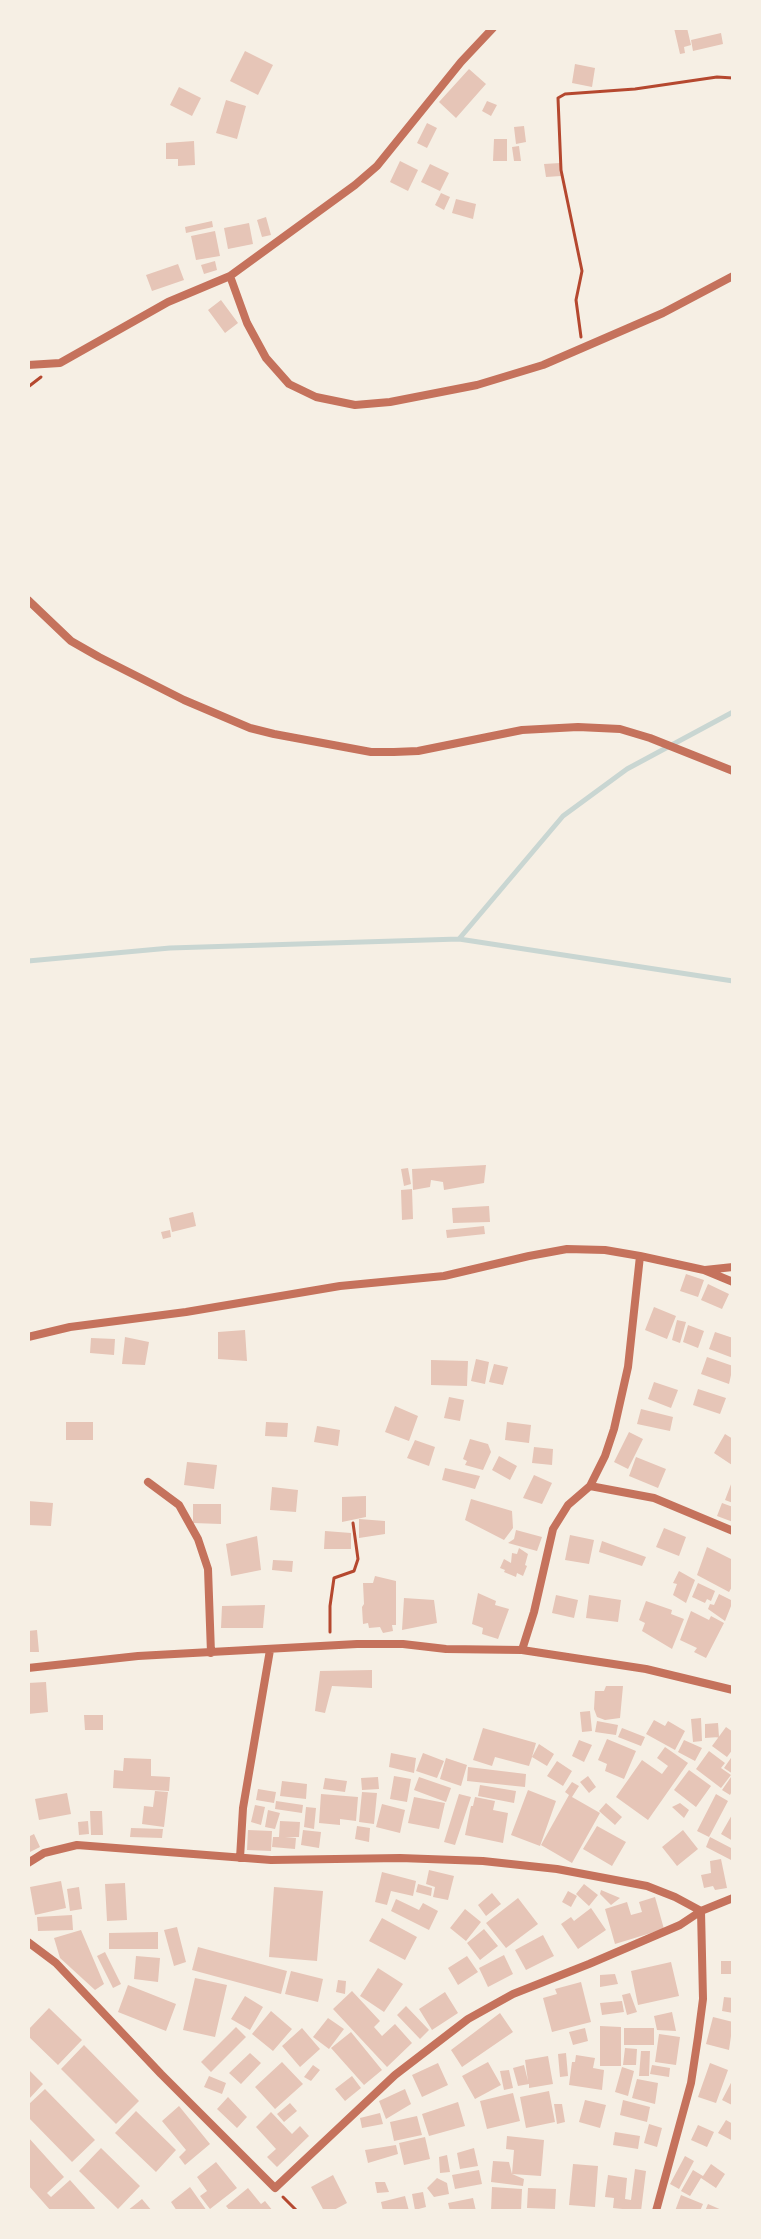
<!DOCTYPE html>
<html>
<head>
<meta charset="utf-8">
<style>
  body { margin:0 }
  #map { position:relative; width:761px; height:2239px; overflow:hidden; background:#f6efe4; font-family:"Times New Roman",serif }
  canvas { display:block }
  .frame { position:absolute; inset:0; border:30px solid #f6efe4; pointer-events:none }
</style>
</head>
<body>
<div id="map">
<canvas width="761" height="2239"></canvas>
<div class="frame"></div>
</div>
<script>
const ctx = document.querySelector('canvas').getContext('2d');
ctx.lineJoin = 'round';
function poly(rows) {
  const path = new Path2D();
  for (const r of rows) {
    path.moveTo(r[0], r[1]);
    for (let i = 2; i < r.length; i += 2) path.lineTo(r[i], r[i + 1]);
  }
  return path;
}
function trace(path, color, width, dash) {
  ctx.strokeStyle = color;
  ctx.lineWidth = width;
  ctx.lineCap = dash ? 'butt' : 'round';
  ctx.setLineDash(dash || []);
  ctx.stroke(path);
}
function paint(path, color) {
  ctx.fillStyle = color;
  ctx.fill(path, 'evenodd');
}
trace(poly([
  [459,939,563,816,627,769,733,712],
  [28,961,170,948,459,939,733,981]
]), '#c9d6d2', 5);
paint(poly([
  [674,28,687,28,691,45,684,47,685,53,680,54],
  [721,33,723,44,693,51,691,40],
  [245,51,273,65,258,95,230,81],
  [575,64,595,68,592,87,572,83],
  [469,69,486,84,456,118,439,102],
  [179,87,201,98,192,116,170,105],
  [226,100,246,106,237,139,216,133],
  [487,101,497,105,491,116,482,111],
  [427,123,437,128,427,148,417,143],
  [524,126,526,142,516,144,514,127],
  [494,139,507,139,507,161,493,161],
  [194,141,195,165,178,166,178,159,166,159,166,143],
  [519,146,521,161,514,161,512,147],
  [400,161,418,170,408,191,390,182],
  [560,163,561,176,546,177,544,164],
  [430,164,449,173,440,191,421,182],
  [441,193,450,197,444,210,435,205],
  [456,199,476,204,473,219,452,213],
  [266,217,271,235,262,237,257,220],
  [212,221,213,227,186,233,185,227],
  [249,223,253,244,228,249,224,228],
  [215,231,220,256,196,260,191,236],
  [215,261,217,270,204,274,201,265],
  [178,264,184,280,152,291,146,275],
  [221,300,238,323,225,333,208,310],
  [486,1165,484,1183,444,1190,443,1182,431,1180,430,1187,413,1190,412,1169],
  [408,1168,411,1184,404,1186,401,1169],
  [412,1189,413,1219,402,1220,401,1190],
  [489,1206,490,1222,453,1223,452,1208],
  [193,1212,196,1226,172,1232,169,1218],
  [484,1226,485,1234,447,1238,446,1230],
  [170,1230,171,1237,163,1239,161,1232],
  [686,1274,704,1280,698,1297,680,1291],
  [708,1284,729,1294,722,1309,701,1300],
  [654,1307,676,1316,667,1339,645,1330],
  [677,1320,686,1322,680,1343,672,1340],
  [688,1325,704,1331,698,1348,683,1342],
  [245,1330,247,1361,218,1359,218,1332],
  [715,1332,733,1338,733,1358,709,1349],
  [125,1337,149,1342,145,1365,122,1364],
  [91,1338,115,1339,114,1355,90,1353],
  [707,1357,733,1366,729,1384,701,1374],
  [476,1359,489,1362,485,1384,471,1381],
  [431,1360,468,1361,467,1386,431,1385],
  [494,1364,508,1367,503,1385,489,1382],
  [654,1382,678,1390,671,1408,648,1399],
  [698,1389,726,1398,720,1414,693,1405],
  [449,1397,464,1400,460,1421,444,1418],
  [395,1406,418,1416,409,1441,385,1432],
  [641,1409,673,1417,670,1431,637,1424],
  [66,1422,93,1422,93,1440,66,1440],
  [266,1422,288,1423,287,1437,265,1436],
  [507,1422,531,1425,529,1443,505,1440],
  [317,1426,340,1430,338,1446,314,1442],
  [629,1432,643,1439,628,1469,614,1462],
  [725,1434,733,1439,732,1465,714,1453],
  [470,1439,488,1444,491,1452,483,1470,465,1465,467,1461,463,1459],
  [415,1440,435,1447,429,1466,407,1458],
  [534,1447,553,1449,552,1465,532,1463],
  [499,1456,517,1466,510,1480,492,1470],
  [636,1457,666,1469,658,1488,629,1476],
  [187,1462,217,1465,214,1489,184,1485],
  [445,1468,480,1476,475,1489,442,1480],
  [534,1475,552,1483,542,1504,523,1498],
  [733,1479,733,1503,725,1500],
  [272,1487,298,1490,296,1512,270,1510],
  [366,1496,366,1517,342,1522,342,1497],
  [471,1499,512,1511,513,1528,504,1540,465,1520],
  [28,1501,53,1503,51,1526,28,1525],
  [722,1503,733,1507,733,1522,717,1516],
  [193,1504,221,1504,221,1524,193,1523],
  [359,1519,385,1521,385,1534,359,1538],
  [664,1528,686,1537,679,1556,656,1547],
  [516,1530,542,1537,537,1551,508,1543,514,1539],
  [325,1531,351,1533,351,1549,324,1549],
  [570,1535,594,1540,589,1564,565,1560],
  [257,1536,261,1570,231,1576,226,1544],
  [602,1541,646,1557,642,1566,599,1552],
  [707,1547,733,1560,733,1585,729,1592,697,1575],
  [519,1548,528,1554,525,1565,527,1566,523,1576,517,1573,516,1577,504,1572,505,1570,500,1568,504,1559,511,1563,512,1553,517,1554],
  [273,1560,293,1561,292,1572,272,1570],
  [679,1571,695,1580,686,1603,673,1595,677,1584,673,1583],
  [375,1576,396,1581,396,1625,392,1625,393,1631,383,1633,380,1627,369,1628,368,1623,363,1624,362,1607,364,1604,363,1583,373,1583],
  [698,1583,715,1591,711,1601,707,1599,705,1603,692,1597],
  [478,1593,496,1601,495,1605,509,1609,498,1639,482,1634,483,1628,472,1624],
  [719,1594,733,1601,725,1621,708,1609,710,1604,714,1605],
  [556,1595,578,1600,574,1618,552,1613],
  [589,1595,621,1600,618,1622,586,1618],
  [404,1598,434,1600,437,1623,402,1630],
  [646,1601,672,1610,671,1614,684,1619,672,1649,642,1631,645,1623,639,1620],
  [265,1605,263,1628,221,1628,222,1606],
  [691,1611,709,1620,711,1616,724,1623,706,1658,694,1652,697,1648,680,1640],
  [37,1630,39,1652,28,1652,28,1631],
  [372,1670,372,1688,332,1686,325,1713,315,1711,320,1671],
  [46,1682,48,1712,28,1714,28,1683],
  [606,1686,623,1686,620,1718,605,1720,597,1717,594,1709,595,1691,604,1691],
  [590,1711,592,1731,582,1732,580,1712],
  [84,1715,103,1715,103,1730,85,1730],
  [701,1718,702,1741,693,1742,691,1719],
  [654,1720,665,1726,668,1721,685,1731,675,1750,646,1734],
  [597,1721,618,1725,616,1735,595,1732],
  [718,1723,719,1737,705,1738,705,1724],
  [726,1727,733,1732,733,1749,727,1757,712,1746],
  [483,1728,536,1743,532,1757,539,1744,554,1754,547,1766,532,1757,529,1766,495,1757,492,1766,473,1760],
  [622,1728,645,1737,641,1746,618,1737],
  [607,1739,636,1751,624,1779,605,1771,607,1764,598,1760],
  [579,1740,592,1745,584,1762,572,1756],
  [684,1740,702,1748,695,1761,678,1752],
  [665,1747,688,1763,648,1820,616,1797,642,1760,662,1774,668,1766,657,1758],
  [709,1751,725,1763,721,1768,731,1775,721,1788,696,1769],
  [391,1753,416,1758,414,1773,389,1767],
  [423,1753,444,1761,437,1778,416,1771],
  [733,1755,733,1774,724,1768],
  [124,1758,151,1759,151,1776,170,1777,169,1791,113,1788,114,1770,123,1771],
  [446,1758,467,1765,461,1786,440,1779],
  [557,1761,572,1771,563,1786,547,1776],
  [468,1767,526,1774,525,1787,467,1781],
  [689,1770,711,1786,696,1807,674,1790],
  [394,1776,411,1779,407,1802,390,1799],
  [588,1776,596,1787,589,1793,580,1782],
  [378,1777,379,1789,362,1790,361,1778],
  [419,1777,451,1788,446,1802,414,1790],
  [731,1777,733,1778,733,1789,730,1795,722,1790],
  [325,1778,347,1781,345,1792,323,1789],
  [282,1781,307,1784,306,1799,280,1796],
  [572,1782,579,1786,572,1797,600,1813,572,1863,541,1845,569,1795,565,1792],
  [480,1785,516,1791,514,1803,478,1796],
  [258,1789,276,1792,274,1803,256,1800],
  [528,1790,556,1801,540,1846,511,1835],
  [155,1791,168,1792,164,1827,142,1824,144,1806,153,1807],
  [362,1792,377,1793,374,1824,359,1822],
  [67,1793,71,1814,39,1820,35,1799],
  [321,1794,358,1797,356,1821,340,1819,340,1825,319,1823],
  [459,1794,471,1797,455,1845,444,1842],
  [716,1794,728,1801,709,1837,697,1831],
  [414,1797,445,1803,439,1829,408,1823],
  [475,1797,495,1801,493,1810,508,1813,503,1843,465,1835,471,1806,473,1806],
  [276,1801,303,1805,302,1813,275,1809],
  [606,1803,622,1817,615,1825,599,1811],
  [680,1803,689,1810,684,1818,672,1807],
  [382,1804,405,1810,400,1833,376,1827],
  [255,1805,265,1807,261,1825,251,1822],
  [306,1807,316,1808,314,1829,304,1827],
  [268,1810,280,1813,275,1829,265,1827],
  [90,1811,102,1811,103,1835,91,1835],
  [733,1813,733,1841,721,1834],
  [88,1821,89,1834,79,1835,78,1822],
  [280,1821,300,1822,299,1837,285,1837,296,1838,295,1849,272,1847,273,1837,279,1837],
  [357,1826,370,1828,369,1842,355,1839],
  [597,1826,626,1842,612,1866,583,1849],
  [131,1828,163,1829,162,1838,130,1837],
  [248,1830,272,1831,271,1851,247,1850],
  [303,1830,321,1832,319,1848,301,1845],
  [683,1830,698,1849,677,1866,662,1847],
  [34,1834,40,1847,28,1853,28,1837],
  [710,1837,733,1849,733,1861,706,1847],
  [721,1859,727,1888,715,1890,713,1886,704,1888,701,1875,711,1873,710,1861],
  [429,1870,454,1876,448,1900,433,1897,435,1887,426,1884],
  [382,1872,416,1881,413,1896,391,1891,387,1905,375,1902],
  [61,1881,66,1908,35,1915,30,1887],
  [125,1883,127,1920,107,1921,105,1884],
  [418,1884,432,1888,431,1896,416,1892],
  [584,1884,598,1895,589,1906,576,1894],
  [79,1887,82,1909,70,1911,67,1889],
  [274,1887,323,1891,317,1961,269,1957],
  [601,1890,620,1898,611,1905,600,1894],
  [568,1891,577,1896,571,1907,562,1902],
  [492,1893,501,1904,486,1916,478,1905],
  [655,1897,664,1929,615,1944,605,1909,627,1902,631,1915,642,1912,639,1902],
  [518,1898,538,1924,506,1948,486,1923],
  [396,1899,419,1910,423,1903,438,1911,429,1930,391,1911],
  [591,1908,606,1930,578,1949,561,1924,571,1917,574,1921],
  [465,1909,481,1922,466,1941,450,1928],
  [72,1915,73,1930,38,1931,37,1917],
  [382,1918,417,1937,405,1960,369,1941],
  [177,1927,186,1962,174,1966,164,1930],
  [484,1929,498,1946,480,1960,467,1943],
  [81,1930,104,1984,95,1990,60,1958,54,1938],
  [158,1932,158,1949,109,1949,109,1933],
  [543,1935,554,1956,526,1970,515,1950],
  [198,1947,287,1971,281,1994,192,1970],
  [105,1952,121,1984,113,1988,97,1956],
  [504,1955,513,1974,488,1987,479,1968],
  [136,1956,160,1958,158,1982,134,1979],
  [467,1956,478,1972,458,1985,448,1968],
  [721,1961,733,1961,733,1974,721,1974],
  [671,1962,679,1996,638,2005,631,1971],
  [378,1968,403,1984,384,2012,360,1996],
  [291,1971,323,1979,318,2002,285,1994],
  [615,1974,618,1984,600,1987,600,1975],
  [195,1978,227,1985,215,2037,183,2030],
  [338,1980,346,1981,345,1994,336,1992],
  [581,1982,591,2022,552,2032,543,1998,557,1994,555,1989],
  [128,1985,176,2004,166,2031,118,2012],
  [352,1991,380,2021,374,2027,382,2036,395,2024,412,2043,387,2067,333,2009],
  [445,1992,458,2013,432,2030,419,2009],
  [630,1993,637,2012,627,2015,622,1995],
  [245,1996,263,2007,250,2030,231,2019],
  [724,1997,733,1998,733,2013,722,2011],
  [622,2001,624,2012,602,2015,600,2003],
  [406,2006,429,2030,420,2039,397,2015],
  [49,2008,82,2040,58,2065,28,2036,28,2030],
  [271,2011,292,2029,273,2051,252,2034],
  [672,2012,676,2031,657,2030,654,2016],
  [500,2013,513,2032,462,2067,451,2050],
  [713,2017,733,2022,729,2050,706,2044],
  [328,2018,344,2029,329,2049,313,2037],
  [600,2026,621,2027,621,2066,600,2066],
  [236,2027,246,2037,211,2072,201,2062],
  [302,2028,320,2049,300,2067,282,2046],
  [585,2028,588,2041,573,2045,569,2032],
  [624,2028,654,2028,654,2045,624,2045],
  [351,2032,382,2070,364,2085,331,2048],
  [659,2034,680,2037,676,2065,655,2062],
  [84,2045,139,2101,116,2124,61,2069],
  [625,2048,637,2049,636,2065,623,2065],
  [641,2051,650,2051,649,2076,639,2076],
  [250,2053,261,2063,241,2084,229,2073],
  [566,2053,568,2076,560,2077,558,2054],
  [576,2055,595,2058,593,2068,604,2070,602,2090,569,2085,572,2062,575,2062],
  [548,2056,553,2084,529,2088,529,2084,518,2086,513,2068,524,2065,528,2081,525,2060],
  [282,2062,303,2084,275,2109,255,2087],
  [488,2062,501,2085,475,2099,462,2076],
  [438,2063,448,2085,422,2097,412,2075],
  [710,2063,728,2070,716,2103,698,2097],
  [313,2065,320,2070,311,2081,304,2077],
  [652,2065,670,2068,669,2077,650,2074],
  [622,2067,634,2071,628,2096,615,2092],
  [28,2069,43,2084,28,2100],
  [509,2070,513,2088,504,2090,500,2071],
  [209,2076,226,2083,222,2094,204,2087],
  [352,2076,361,2088,345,2101,335,2089],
  [637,2079,658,2083,655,2104,632,2098],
  [733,2079,733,2102,732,2105,722,2100],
  [45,2089,95,2140,72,2162,28,2117,28,2105],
  [405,2089,411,2104,386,2119,379,2101],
  [549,2091,555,2122,526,2128,520,2097],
  [513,2093,520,2121,487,2129,480,2101],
  [228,2097,247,2117,237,2128,217,2109],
  [585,2100,606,2105,600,2128,579,2122],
  [623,2100,650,2107,647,2122,620,2115],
  [458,2102,465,2126,429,2136,422,2114],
  [290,2103,297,2111,284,2122,277,2114],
  [554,2104,562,2104,565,2122,557,2124],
  [179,2106,210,2144,185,2165,179,2157,186,2150,162,2121],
  [136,2111,176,2150,156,2172,115,2133],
  [271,2112,292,2134,300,2126,309,2136,277,2167,267,2157,276,2149,256,2127],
  [380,2113,383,2124,362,2128,360,2118],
  [417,2116,422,2135,394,2141,390,2122],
  [726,2120,733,2124,733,2141,718,2133],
  [649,2124,662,2128,657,2147,644,2143],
  [698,2125,714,2132,707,2147,691,2140],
  [615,2132,640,2136,638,2149,613,2145],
  [507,2136,544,2140,541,2176,512,2174,524,2179,523,2186,491,2182,493,2161,509,2162,512,2174,514,2150,506,2149],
  [28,2137,64,2177,47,2193,51,2197,70,2180,95,2208,93,2211,51,2211,28,2185],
  [425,2137,430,2159,404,2165,399,2143],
  [396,2145,398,2154,368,2163,365,2150],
  [101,2148,140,2186,118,2209,79,2171],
  [474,2148,478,2166,460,2169,457,2153],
  [447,2155,450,2172,440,2173,439,2157],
  [685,2156,694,2161,679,2189,670,2184],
  [216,2162,237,2188,210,2209,200,2196,207,2191,197,2177],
  [573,2164,598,2166,595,2207,569,2205],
  [711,2164,725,2174,716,2188,701,2178,690,2196,681,2191,693,2170,703,2176],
  [635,2169,646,2171,641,2211,613,2208,614,2198,605,2197,608,2175,627,2178,625,2199,631,2200],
  [479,2170,482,2184,455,2189,452,2175],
  [333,2175,347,2203,332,2211,324,2211,311,2187],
  [437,2178,447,2183,449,2194,434,2197,427,2188],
  [375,2182,385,2182,389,2192,377,2193],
  [190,2187,207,2211,177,2211,171,2202],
  [492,2187,522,2189,521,2211,491,2211],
  [248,2188,261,2204,265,2201,273,2211,230,2211,226,2206],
  [528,2188,556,2189,555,2209,527,2208],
  [423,2192,426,2207,415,2210,412,2194],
  [681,2195,703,2204,700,2211,675,2211],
  [405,2196,409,2211,383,2211,381,2202],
  [473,2198,476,2211,450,2211,448,2203],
  [142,2199,152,2211,127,2211],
  [708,2204,724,2211,705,2211]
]), '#e6c5b7');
trace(poly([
  [581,337,576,300,582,271,561,170,558,98,565,94,635,89,717,77,733,78],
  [28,387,41,377],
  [330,1632,330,1606,334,1578,354,1571,358,1559,353,1523],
  [283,2197,297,2211]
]), '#b5482f', 3);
trace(poly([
  [230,276,247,323,266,358,289,384,316,397,355,405,390,402,477,385,543,365,663,313,733,276],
  [28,365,60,363,168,302,230,276,355,185,377,166,461,62,493,28],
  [28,600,71,641,99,657,184,700,250,728,274,734,371,752,394,752,418,751,522,730,578,727,620,729,650,738,733,771],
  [705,1270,733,1267],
  [28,1337,70,1327,186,1312,340,1286,444,1276,529,1256,567,1249,605,1250,640,1256,704,1270,733,1282],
  [148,1482,179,1505,198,1539,208,1569,211,1653],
  [590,1486,654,1498,733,1531],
  [522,1650,534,1612,553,1529,568,1505,590,1486,605,1456,614,1429,628,1367,640,1256],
  [28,1668,138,1656,357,1644,403,1644,446,1649,522,1650,646,1669,733,1690],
  [240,1858,243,1808,270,1650],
  [28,1863,44,1853,77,1845,271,1860,400,1858,483,1861,557,1869,647,1886,675,1897,701,1911,733,1898],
  [28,1942,56,1963,161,2074,275,2188,395,2075,468,2019,513,1994,589,1964,680,1925,701,1911],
  [656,2211,691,2083,698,2037,703,1999,701,1911]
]), '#c5725c', 8);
</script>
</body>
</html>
